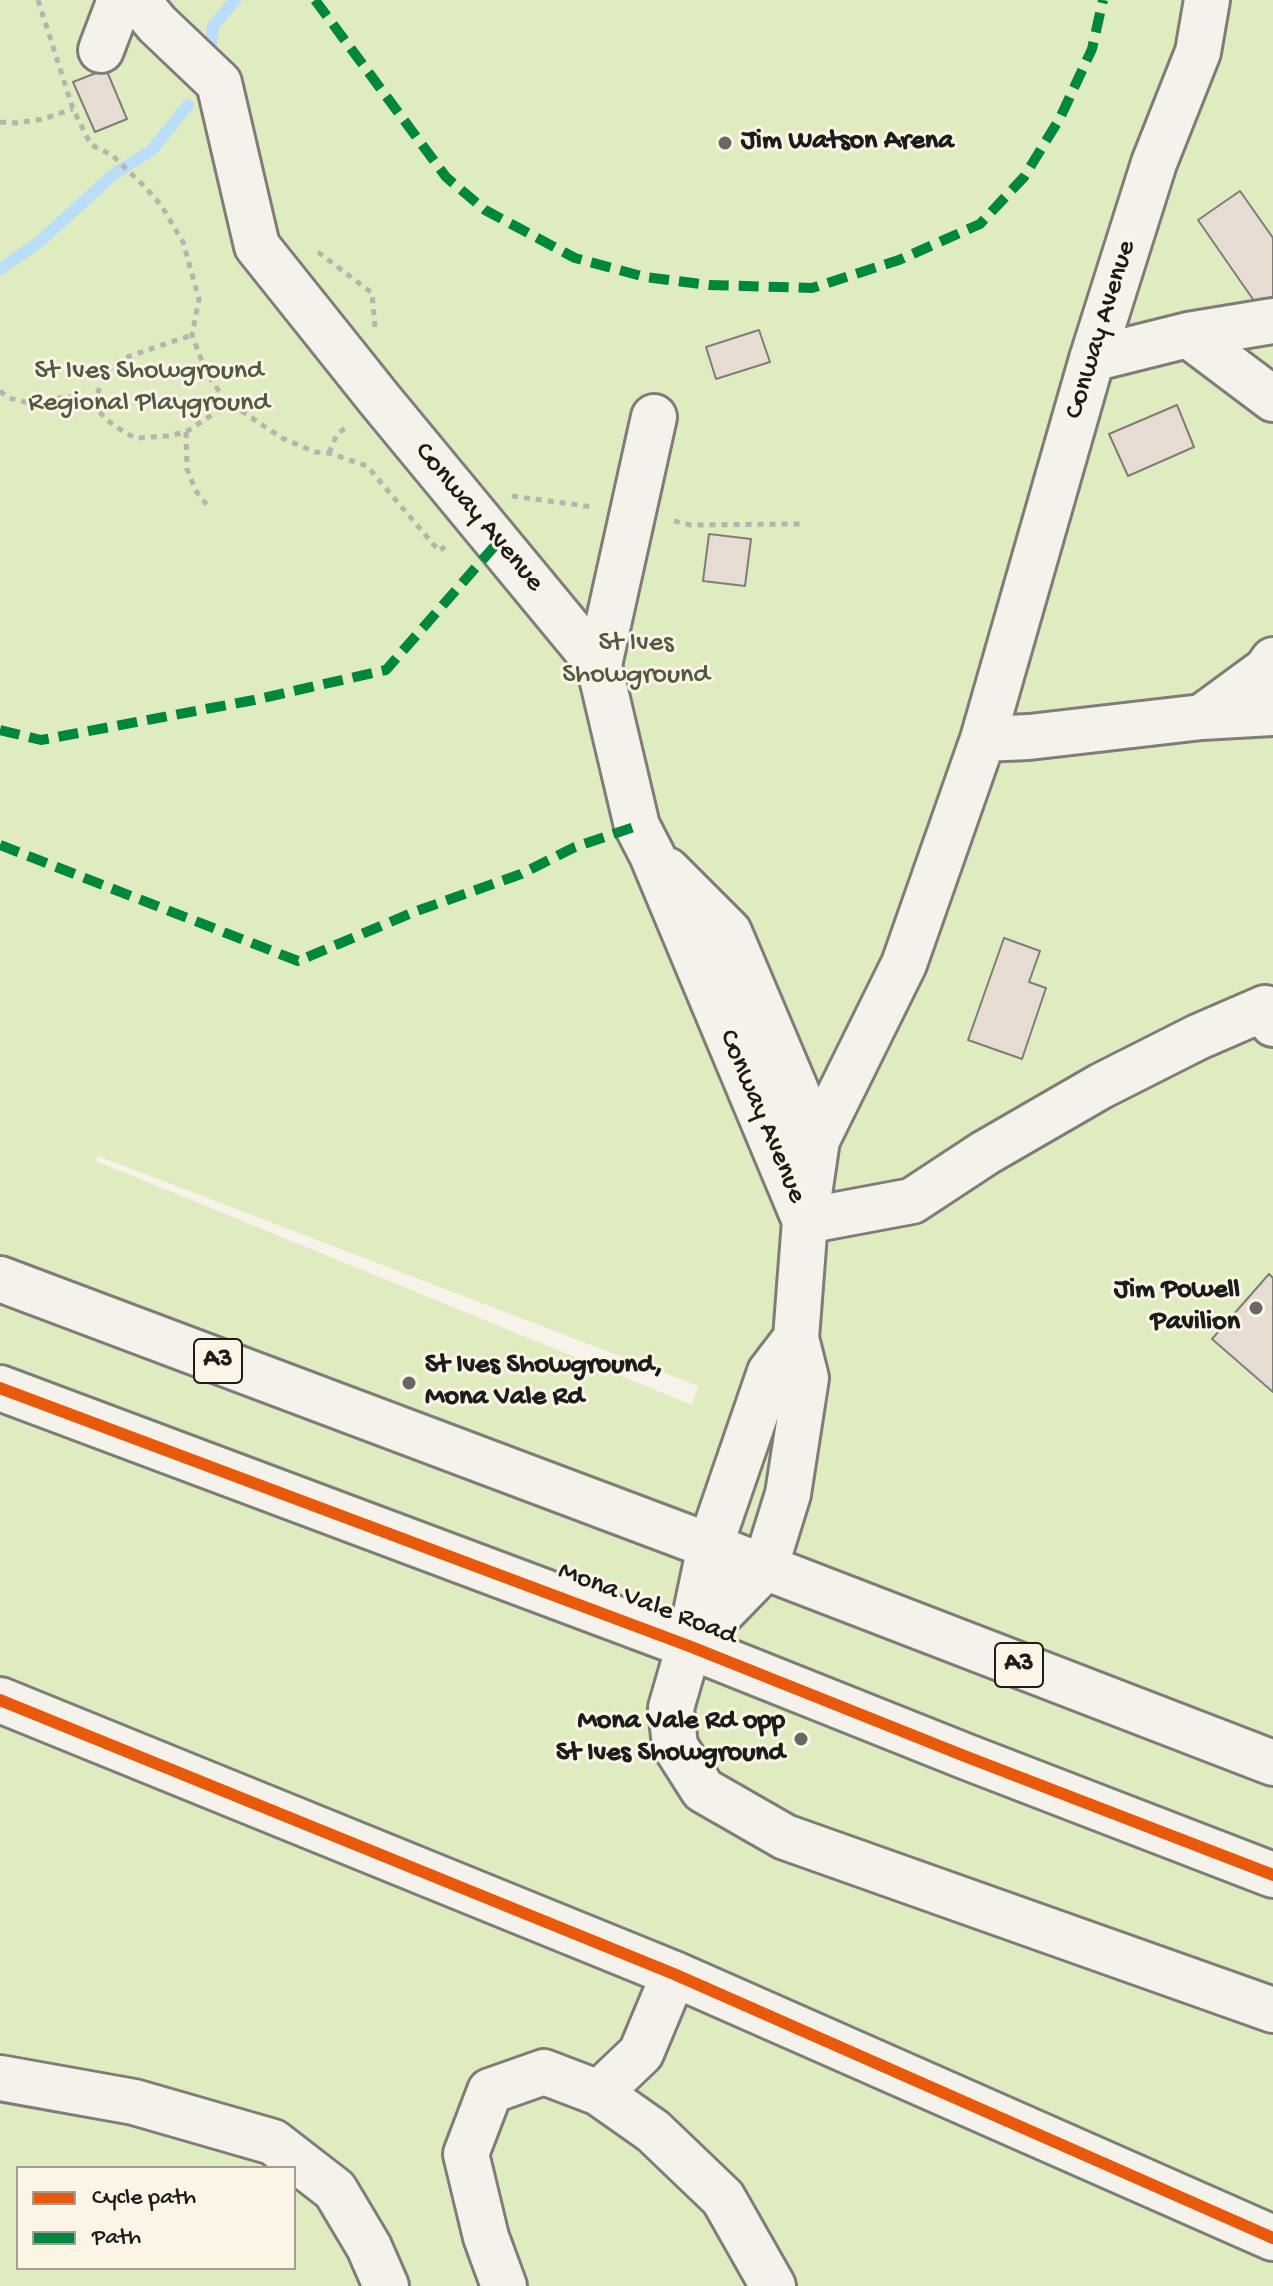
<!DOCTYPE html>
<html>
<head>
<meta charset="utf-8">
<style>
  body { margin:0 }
  #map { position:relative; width:1273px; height:2286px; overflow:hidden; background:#f7f3ea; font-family:"Gochi Hand",sans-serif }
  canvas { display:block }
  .legend { position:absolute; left:16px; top:2166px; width:280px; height:104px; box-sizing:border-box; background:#fcf5e5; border:2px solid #a29e95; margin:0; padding:10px 14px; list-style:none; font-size:24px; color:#1c1c1c }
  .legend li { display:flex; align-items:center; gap:16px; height:40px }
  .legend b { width:40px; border:2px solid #a29e95 }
</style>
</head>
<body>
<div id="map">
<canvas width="1273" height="2286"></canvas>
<ul class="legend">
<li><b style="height:10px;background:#e8590c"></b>Cycle path</li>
<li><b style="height:10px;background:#00873e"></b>Path</li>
</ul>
</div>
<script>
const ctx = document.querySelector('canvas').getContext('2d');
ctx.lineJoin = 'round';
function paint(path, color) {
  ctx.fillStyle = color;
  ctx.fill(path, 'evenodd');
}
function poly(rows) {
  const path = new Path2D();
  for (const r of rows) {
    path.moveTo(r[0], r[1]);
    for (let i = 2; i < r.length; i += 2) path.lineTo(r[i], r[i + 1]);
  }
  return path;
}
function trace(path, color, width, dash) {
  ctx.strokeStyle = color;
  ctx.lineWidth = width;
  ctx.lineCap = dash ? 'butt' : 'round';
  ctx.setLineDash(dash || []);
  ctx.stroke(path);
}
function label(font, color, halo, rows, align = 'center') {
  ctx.font = font + ' "Gochi Hand",sans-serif';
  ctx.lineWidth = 6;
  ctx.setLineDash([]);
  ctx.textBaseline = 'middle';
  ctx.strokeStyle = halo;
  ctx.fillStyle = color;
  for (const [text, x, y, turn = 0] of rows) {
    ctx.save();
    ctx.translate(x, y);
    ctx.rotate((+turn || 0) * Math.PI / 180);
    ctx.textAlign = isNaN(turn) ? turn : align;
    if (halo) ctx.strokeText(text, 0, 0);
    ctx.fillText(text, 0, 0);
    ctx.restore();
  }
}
paint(poly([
  [0,0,1273,0,1273,2286,0,2286],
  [98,1156,698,1386,692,1405,96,1161],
  [18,2168,294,2168,294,2268,18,2268]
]), '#dfecbf');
trace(poly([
  [209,60,213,26,235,0],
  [0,269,38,243,114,174,152,150,188,105]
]), '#baddf8', 12);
const building = poly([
  [106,69,127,119,95,132,73,82,106,69],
  [1240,191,1273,238,1273,298,1259,308,1198,220,1240,191],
  [759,330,770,362,716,379,706,347,759,330],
  [1177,405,1194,447,1128,476,1109,434,1177,405],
  [709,534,751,539,745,586,703,581,709,534],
  [1004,938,1040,951,1029,982,1046,988,1022,1059,968,1040,1004,938],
  [1269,1274,1273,1278,1273,1392,1212,1339,1269,1274]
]);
paint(building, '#e7dcd2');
trace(building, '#7f7d79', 2);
const minor = poly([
  [137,0,157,24,219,83,257,246,380,400,599,665,637,826,652,855,805,1221],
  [101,50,120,0],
  [1188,335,1273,399],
  [1092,359,1188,335,1273,321],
  [599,665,654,417],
  [1202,717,1273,713],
  [983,739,1029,737,1202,717,1266,670,1273,660],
  [667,870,729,932,817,1140],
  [805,1221,912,1201,985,1153,1101,1086,1198,1037,1265,1008,1273,1024],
  [796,1338,770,1372,710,1546,689,1646,671,1708,675,1746,703,1790,785,1837,1273,2010],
  [689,1646,765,1568,788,1494,806,1378,796,1338,805,1221,817,1140,904,964,983,739,1092,359,1154,163,1198,52,1207,0],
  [0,1700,674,1974,1273,2238],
  [0,2078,134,2102,273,2142,335,2190,369,2247,386,2286],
  [599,2093,641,2053,674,1974],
  [504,2286,486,2237,466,2154,490,2091,544,2072,599,2093,653,2131,723,2198,773,2286]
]);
const highway = poly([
  [0,1279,710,1546,1273,1763],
  [0,1388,689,1646,967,1757,1273,1875]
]);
trace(minor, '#7f7d79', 50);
trace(highway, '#7f7d79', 50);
trace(poly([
  [38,0,73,109,91,145,112,155,144,186,161,205,183,242,199,299,192,335,206,372,225,400,282,438,315,452,329,453,367,466,439,551,447,545],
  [0,122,15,123,43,119,73,109],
  [318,252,372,293,375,327],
  [0,391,9,398,25,402,39,403,67,396,92,404,107,420,127,434,137,438,168,436,186,432,230,403],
  [92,404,109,369,121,359,192,335],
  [186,432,187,469,196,491,210,509],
  [329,453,337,434,348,426],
  [512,496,593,507],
  [674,521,691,525,800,524]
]), '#b6b4af', 5, [6, 6]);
trace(minor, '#f5f2ec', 44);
trace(highway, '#f5f2ec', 44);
trace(poly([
  [315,0,446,177,485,210,575,258,645,277,709,285,812,288,899,260,980,224,1024,177,1060,118,1092,49,1103,0],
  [0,730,41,740,254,700,386,670,499,541],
  [0,845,298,961,414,912,521,874,575,847,637,826]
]), '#00873e', 10, [20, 10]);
trace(poly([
  [0,1388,689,1646,967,1757,1273,1875],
  [0,1700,674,1974,1273,2238]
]), '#e8590c', 12);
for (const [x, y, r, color] of [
  [725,143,8,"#696764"],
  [1256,1308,8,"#696764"],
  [409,1383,8,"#696764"],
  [801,1739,8,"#696764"]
]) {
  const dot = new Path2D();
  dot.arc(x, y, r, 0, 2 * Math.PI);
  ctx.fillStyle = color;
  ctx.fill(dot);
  trace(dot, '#fcf5e5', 3);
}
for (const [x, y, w] of [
  [218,1361,48],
  [1019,1665,48]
]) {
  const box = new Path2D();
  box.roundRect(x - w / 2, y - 22, w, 44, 6);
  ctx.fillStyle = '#fcf5e5';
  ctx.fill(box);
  trace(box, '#1c1c1c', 2);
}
label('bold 26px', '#1c1c1c', null, [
  ["A3",218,1361],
  ["A3",1019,1665]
]);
label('bold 28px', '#1c1c1c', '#fcf5e5', [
  ["Jim Watson Arena",741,143],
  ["Jim Powell",1240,1292,"right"],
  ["Pavilion",1240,1324,"right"],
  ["St Ives Showground,",425,1367],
  ["Mona Vale Rd",425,1399],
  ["Mona Vale Rd opp",785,1723,"right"],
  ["St Ives Showground",785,1755,"right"]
], 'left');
label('28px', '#1c1c1c', '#fcf5e5', [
  ["Conway Avenue",1102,330,-73],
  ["Conway Avenue",478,518,50],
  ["Conway Avenue",761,1117,67],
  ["Mona Vale Road",647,1605,21]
]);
label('28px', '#515942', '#fcf5e5', [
  ["St Ives Showground",149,373],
  ["Regional Playground",149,405],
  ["St Ives",636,645],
  ["Showground",636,677]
]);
</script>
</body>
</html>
